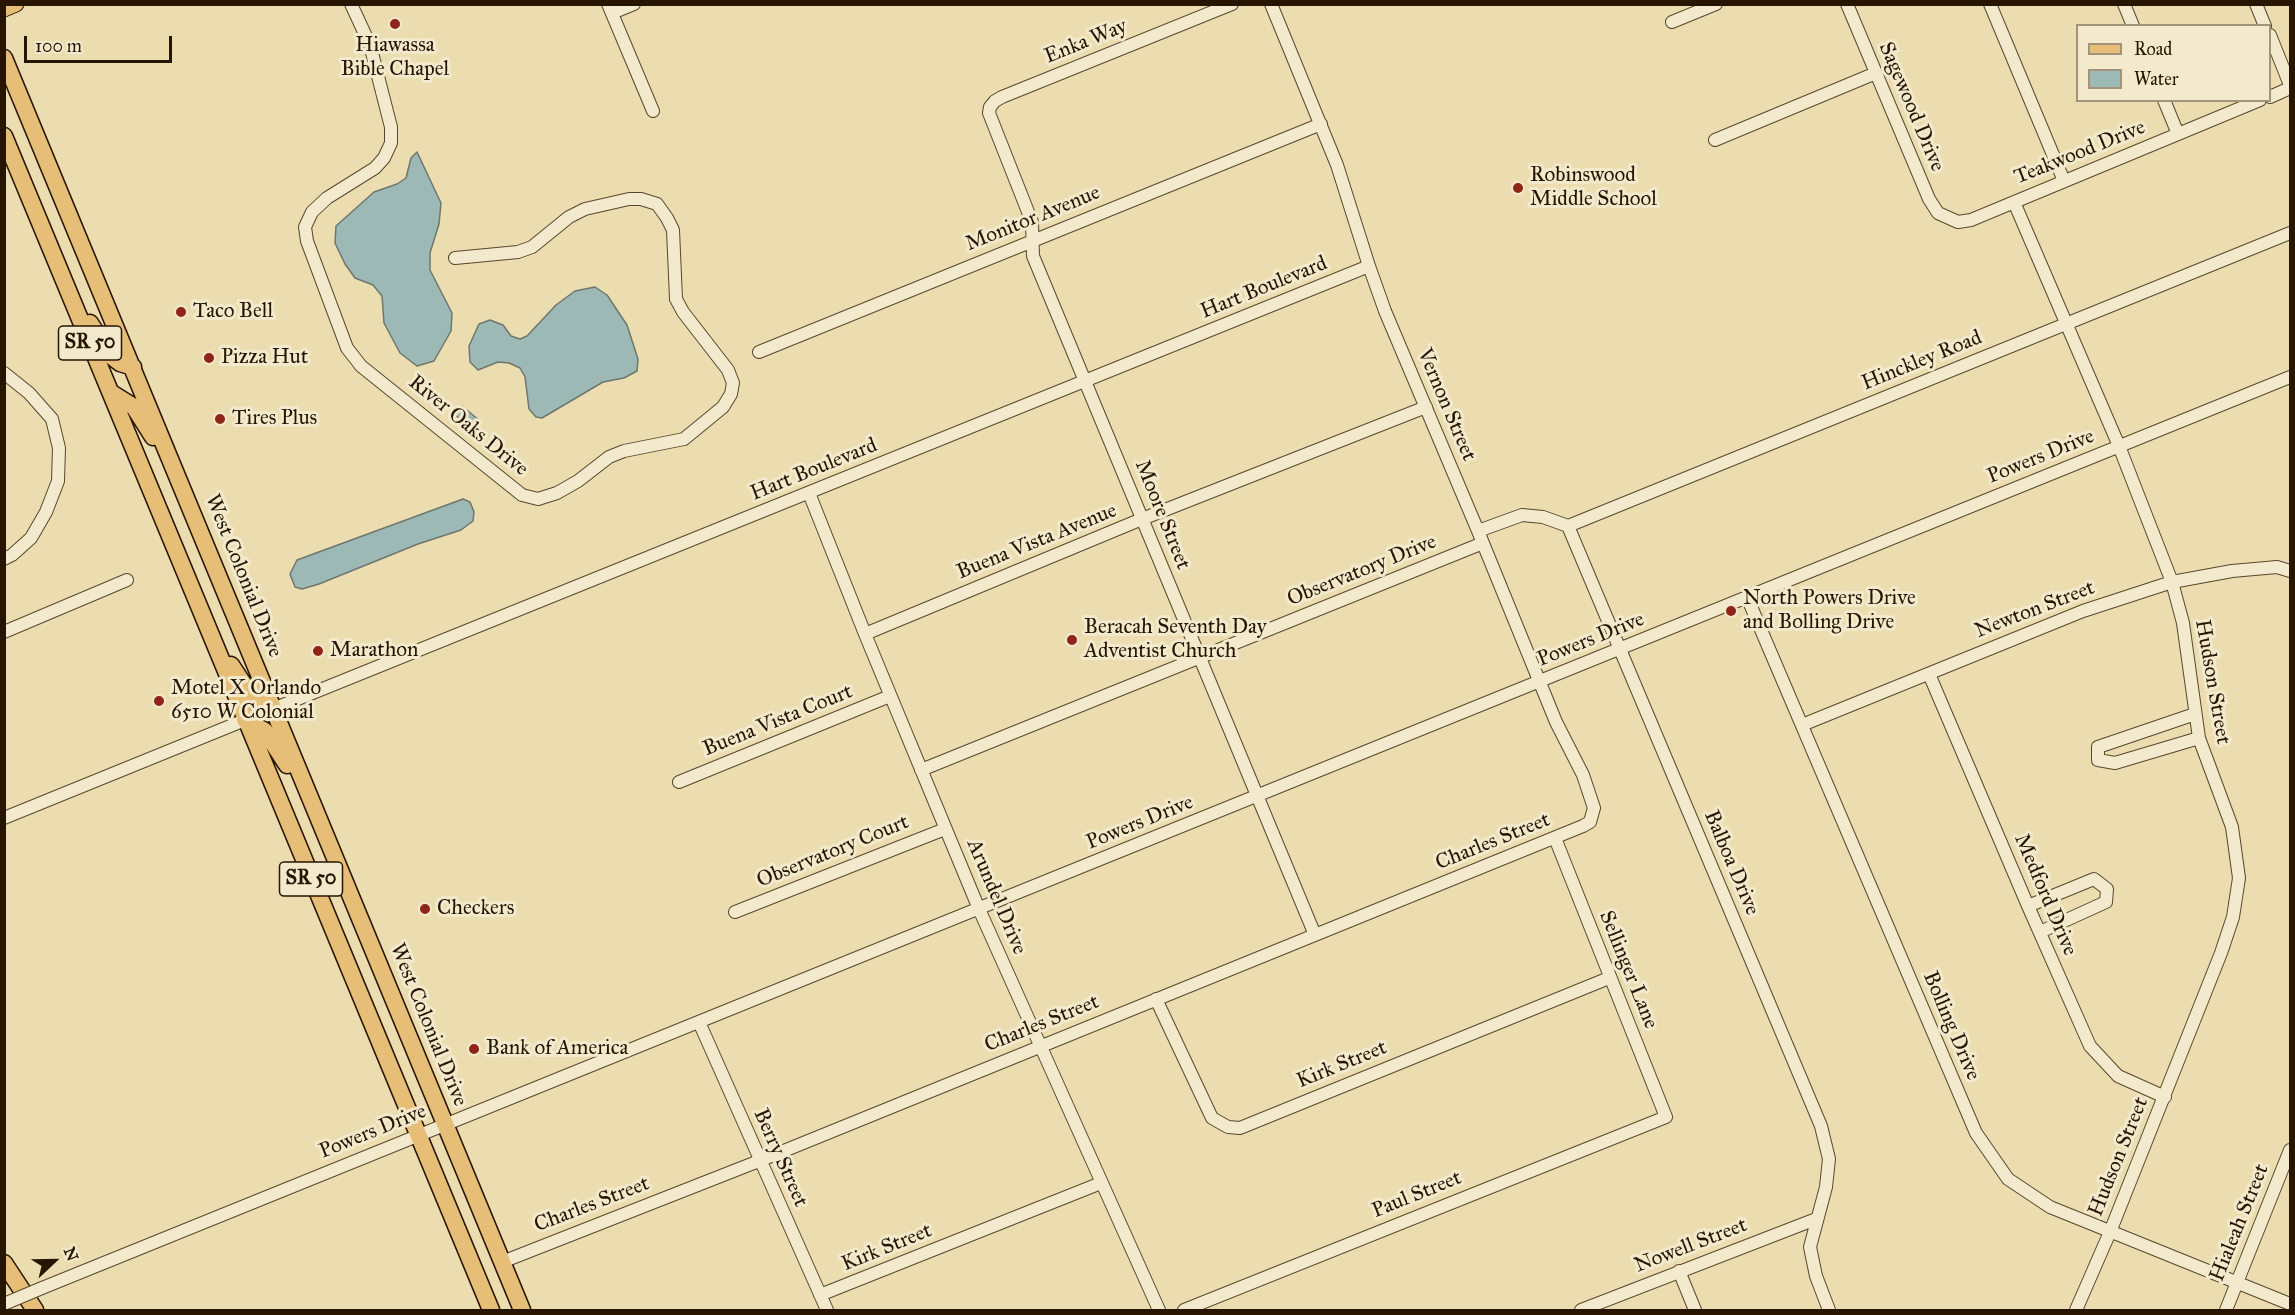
<!DOCTYPE html>
<html>
<head>
<meta charset="utf-8">
<style>
  body { margin:0 }
  #map { position:relative; width:2295px; height:1315px; overflow:hidden; background:#ecddb0; font-family:"IM FELL Great Primer",serif }
  canvas { display:block }
  .frame { position:absolute; inset:0; border:6px solid #271500; pointer-events:none }
  .legend { position:absolute; left:2076px; top:24px; width:195px; height:78px; box-sizing:border-box; background:#f3e9cc; border:2px solid #a1947a; margin:0; padding:8px 10px; list-style:none; font-size:18px; color:#271500 }
  .legend li { display:flex; align-items:center; gap:12px; height:30px }
  .legend b { width:30px; border:2px solid #a1947a }
  .north { position:absolute; left:24px; top:1231px; width:60px; height:60px; -webkit-text-stroke:4px #f3e9cc; paint-order:stroke; rotate:68deg; font-size:16px; font-weight:700; line-height:24px; text-align:center; color:#271500 }
  .north::after { content:''; display:block; margin:auto; width:21px; height:27px; background:#271500; clip-path:polygon(50% 0,100% 100%,50% 72%,0 100%) }
  .scale { position:absolute; left:24px; top:36px; width:148px; height:27px; box-sizing:border-box; border:3px solid #271500; border-top:0; padding-left:8px; font-size:18px; line-height:21px; white-space:nowrap; color:#271500; -webkit-text-stroke:4px #f3e9cc; paint-order:stroke }
</style>
</head>
<body>
<div id="map">
<canvas width="2295" height="1315"></canvas>
<div class="frame"></div>
<ul class="legend">
<li><b style="height:8px;background:#e6be78"></b>Road</li>
<li><b style="height:16px;background:#9db9b6"></b>Water</li>
</ul>
<div class="north">N</div>
<div class="scale">100 m</div>
</div>
<script>
const ctx = document.querySelector('canvas').getContext('2d');
ctx.lineJoin = 'round';
function paint(path, color) {
  ctx.fillStyle = color;
  ctx.fill(path, 'evenodd');
}
function poly(rows) {
  const path = new Path2D();
  for (const r of rows) {
    path.moveTo(r[0], r[1]);
    for (let i = 2; i < r.length; i += 2) path.lineTo(r[i], r[i + 1]);
  }
  return path;
}
function trace(path, color, width, dash) {
  ctx.strokeStyle = color;
  ctx.lineWidth = width;
  ctx.lineCap = dash ? 'butt' : 'round';
  ctx.setLineDash(dash || []);
  ctx.stroke(path);
}
function label(font, color, halo, rows, align = 'center') {
  ctx.font = font + ' "IM FELL Great Primer",serif';
  ctx.lineWidth = 6;
  ctx.setLineDash([]);
  ctx.textBaseline = 'middle';
  ctx.strokeStyle = halo;
  ctx.fillStyle = color;
  for (const [text, x, y, turn = 0] of rows) {
    ctx.save();
    ctx.translate(x, y);
    ctx.rotate((+turn || 0) * Math.PI / 180);
    ctx.textAlign = isNaN(turn) ? turn : align;
    if (halo) ctx.strokeText(text, 0, 0);
    ctx.fillText(text, 0, 0);
    ctx.restore();
  }
}
const water = poly([
  [417,152,441,203,439,224,430,253,430,270,452,313,451,331,434,361,417,366,400,353,384,323,382,296,373,285,355,278,345,264,335,243,336,226,374,192,397,184,406,178,411,158,417,152],
  [595,287,607,295,627,325,638,359,637,371,624,378,603,382,542,418,536,417,529,409,525,377,520,368,509,363,498,362,478,370,470,362,469,346,479,324,490,320,503,325,511,336,520,339,527,336,556,305,575,291,595,287],
  [462,406,480,421,474,429,455,415,462,406],
  [463,499,470,502,474,512,473,521,461,530,418,544,319,584,302,589,295,587,290,574,297,560,463,499]
]);
paint(water, '#9db9b6');
trace(water, '#6e776d', 1.5);
const minor = poly([
  [351,4,370,45,391,127,391,143,384,158,375,168,327,198,312,212,305,227,307,241,347,348,361,366,522,495,538,499,557,493,578,481,609,457,624,451,684,439,723,407,731,394,733,383,728,370,683,312,676,299,673,230,667,218,657,204,641,199,629,199,585,209,569,217,532,247,518,252,455,258],
  [608,4,653,111],
  [1232,4,1002,97,995,101,990,107,989,113,1032,222,1033,256,1315,935],
  [1847,4,1929,199,1938,213,1958,222,1971,220,2260,100],
  [1990,4,2064,181],
  [2124,4,2133,26],
  [2256,4,2265,26],
  [612,13,634,4],
  [1672,22,1716,4],
  [2270,35,2290,85],
  [2270,97,2290,88],
  [2164,100,2178,134],
  [1715,140,1876,73],
  [2014,202,2119,446,2172,582,2183,623,2199,738,2232,827,2239,878,2233,917,2221,953,2110,1232,2076,1310],
  [759,352,1321,124],
  [4,373,29,393,52,419,59,448,58,481,46,512,31,538,12,555,4,559],
  [809,493,865,634,979,909,1159,1310],
  [1568,526,2290,233],
  [1478,531,1522,515,1543,517,1568,526,1821,1126,1829,1159,1826,1187,1810,1247,1816,1276,1829,1310],
  [1747,597,1976,1133,2008,1179,2050,1207,2290,1304],
  [4,632,127,580],
  [865,634,1142,519,1426,407],
  [1929,674,2028,906,2090,1046,2118,1076,2165,1097],
  [273,709,1369,266],
  [2195,714,2098,747,2098,760,2115,763,2199,738],
  [1802,725,2083,611,2172,582,2232,571,2277,567,2290,571],
  [921,770,1483,543],
  [679,782,890,696],
  [4,818,245,720],
  [2028,906,2094,879,2107,889,2106,902,2040,932],
  [735,912,945,829],
  [1156,999,1212,1118,1228,1127,1240,1128,1609,978],
  [699,1022,827,1310],
  [502,1262,759,1161,1583,826,1590,822,1594,808,1583,775,1556,722,1478,531,1385,311,1369,266,1337,165,1271,4],
  [1679,1271,1695,1310],
  [42,1288,2290,377],
  [820,1295,1101,1183],
  [1184,1310,1666,1117,1555,838],
  [1581,1310,1816,1219],
  [2226,1310,2290,1150]
]);
const major = poly([
  [4,9,16,4]
]);
const highway = poly([
  [4,58,522,1310],
  [4,136,491,1310],
  [90,323,111,356,120,363,133,367],
  [110,392,134,407,153,437],
  [231,665,254,700,262,706,273,709],
  [245,720,265,731,287,765],
  [4,1263,35,1310]
]);
trace(minor, '#58472c', 14);
trace(major, '#271500', 17);
trace(highway, '#271500', 19);
trace(minor, '#f3e9cc', 12);
trace(major, '#e6be78', 15);
trace(highway, '#e6be78', 16);
const minorBridge = poly([
  [4,1304,42,1288]
]);
trace(minorBridge, '#58472c', 14, []);
trace(minorBridge, '#f3e9cc', 12);
for (const [x, y, r, color] of [
  [395,24,6,"#8f2418"],
  [1518,188,6,"#8f2418"],
  [181,312,6,"#8f2418"],
  [209,358,6,"#8f2418"],
  [220,419,6,"#8f2418"],
  [1731,611,6,"#8f2418"],
  [1072,640,6,"#8f2418"],
  [318,651,6,"#8f2418"],
  [159,701,6,"#8f2418"],
  [425,909,6,"#8f2418"],
  [474,1049,6,"#8f2418"]
]) {
  const dot = new Path2D();
  dot.arc(x, y, r, 0, 2 * Math.PI);
  ctx.fillStyle = color;
  ctx.fill(dot);
  trace(dot, '#f3e9cc', 2);
}
for (const [x, y, w] of [
  [90,343,63],
  [311,879,63]
]) {
  const box = new Path2D();
  box.roundRect(x - w / 2, y - 17, w, 34, 4.5);
  ctx.fillStyle = '#f3e9cc';
  ctx.fill(box);
  trace(box, '#271500', 1.5);
}
label('bold 20px', '#271500', null, [
  ["SR 50",90,343],
  ["SR 50",311,879]
]);
label('21px', '#271500', '#f3e9cc', [
  ["Enka Way",1086,42,-22],
  ["Sagewood Drive",1911,107,67],
  ["Teakwood Drive",2080,153,-22],
  ["Monitor Avenue",1033,219,-22],
  ["Hart Boulevard",1264,288,-22],
  ["Hinckley Road",1922,361,-22],
  ["Vernon Street",1446,405,67],
  ["River Oaks Drive",468,426,39],
  ["Powers Drive",2041,457,-22],
  ["Hart Boulevard",814,470,-22],
  ["Moore Street",1162,515,68],
  ["Buena Vista Avenue",1037,542,-22],
  ["Observatory Drive",1362,571,-22],
  ["West Colonial Drive",243,576,68],
  ["Newton Street",2035,610,-21],
  ["Powers Drive",1591,640,-22],
  ["Hudson Street",2212,682,80],
  ["Buena Vista Court",778,721,-22],
  ["Powers Drive",1140,823,-22],
  ["Charles Street",1493,842,-22],
  ["Observatory Court",833,852,-22],
  ["Balboa Drive",1731,863,67],
  ["Medford Drive",2045,895,67],
  ["Arundel Drive",996,897,67],
  ["Sellinger Lane",1628,970,68],
  ["Charles Street",1042,1024,-22],
  ["West Colonial Drive",428,1025,68],
  ["Bolling Drive",1951,1026,67],
  ["Kirk Street",1342,1065,-22],
  ["Powers Drive",373,1132,-22],
  ["Hudson Street",2119,1157,-68],
  ["Berry Street",780,1158,66],
  ["Paul Street",1417,1195,-22],
  ["Charles Street",592,1205,-21],
  ["Hialeah Street",2240,1223,-68],
  ["Nowell Street",1691,1246,-21],
  ["Kirk Street",887,1248,-22]
]);
label('21px', '#271500', '#f3e9cc', [
  ["Hiawassa",395,46,"center"],
  ["Bible Chapel",395,70,"center"],
  ["Robinswood",1530,176],
  ["Middle School",1530,200],
  ["Taco Bell",193,312],
  ["Pizza Hut",221,358],
  ["Tires Plus",232,419],
  ["North Powers Drive",1743,599],
  ["and Bolling Drive",1743,623],
  ["Beracah Seventh Day",1084,628],
  ["Adventist Church",1084,652],
  ["Marathon",330,651],
  ["Motel X Orlando",171,689],
  ["6510 W Colonial",171,713],
  ["Checkers",437,909],
  ["Bank of America",486,1049]
], 'left');
</script>
</body>
</html>
